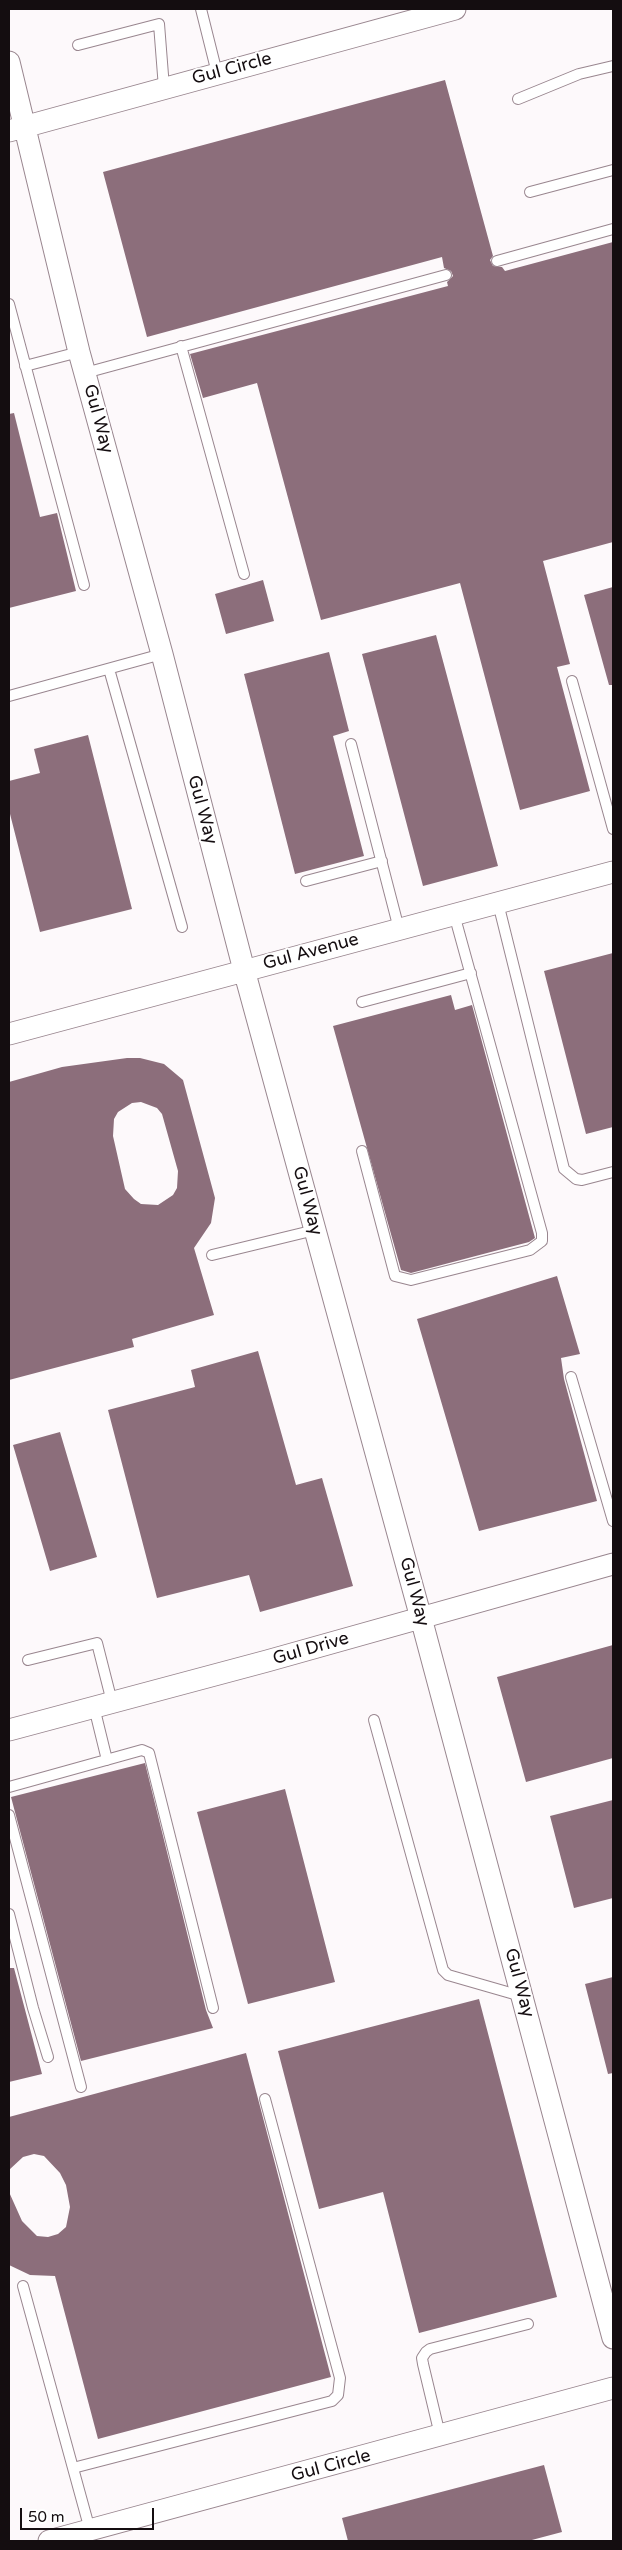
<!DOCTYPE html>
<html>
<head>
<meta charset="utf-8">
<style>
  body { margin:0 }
  #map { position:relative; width:622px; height:2550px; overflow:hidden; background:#fdf9fb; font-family:"Varela Round",sans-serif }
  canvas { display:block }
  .frame { position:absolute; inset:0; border:10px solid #140d10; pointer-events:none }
  .scale { position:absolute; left:20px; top:2508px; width:134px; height:22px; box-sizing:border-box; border:2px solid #140d10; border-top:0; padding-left:6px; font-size:15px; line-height:18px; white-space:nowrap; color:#140d10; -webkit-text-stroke:4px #fff; paint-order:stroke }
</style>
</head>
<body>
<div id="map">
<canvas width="622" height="2550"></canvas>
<div class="frame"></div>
<div class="scale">50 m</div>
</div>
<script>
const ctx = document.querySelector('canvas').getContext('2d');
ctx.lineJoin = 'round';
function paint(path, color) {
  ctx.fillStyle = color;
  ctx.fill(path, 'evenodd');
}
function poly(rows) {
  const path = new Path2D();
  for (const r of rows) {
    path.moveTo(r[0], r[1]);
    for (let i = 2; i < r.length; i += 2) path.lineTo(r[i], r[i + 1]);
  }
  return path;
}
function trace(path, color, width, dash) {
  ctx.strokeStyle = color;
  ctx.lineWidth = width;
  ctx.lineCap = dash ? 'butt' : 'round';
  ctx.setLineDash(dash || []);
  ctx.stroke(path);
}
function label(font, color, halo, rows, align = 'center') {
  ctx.font = font + ' "Varela Round",sans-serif';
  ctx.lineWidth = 4;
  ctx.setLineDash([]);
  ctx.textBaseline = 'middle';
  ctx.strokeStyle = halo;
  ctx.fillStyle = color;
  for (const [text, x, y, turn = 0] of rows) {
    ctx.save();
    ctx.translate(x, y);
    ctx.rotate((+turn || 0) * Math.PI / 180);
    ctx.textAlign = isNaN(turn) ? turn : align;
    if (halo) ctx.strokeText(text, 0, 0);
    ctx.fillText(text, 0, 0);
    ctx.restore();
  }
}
paint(poly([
  [445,80,493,256,490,260,493,266,502,267,505,271,613,242,613,542,543,561,570,664,557,667,590,791,520,810,460,583,321,620,257,383,203,398,190,354,448,286,447,282,453,276,451,271,444,268,442,257,147,337,103,172],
  [14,413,40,517,57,513,76,591,9,608,9,414],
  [263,580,274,621,226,634,215,594],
  [613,587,613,685,609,685,584,595],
  [436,635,498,866,423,886,362,654],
  [329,652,349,731,333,736,364,856,295,874,244,674],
  [88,735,132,909,40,932,9,810,9,781,40,773,34,749],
  [613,953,613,1127,586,1134,544,971],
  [451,995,455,1010,472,1005,535,1238,529,1242,411,1273,401,1270,333,1026],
  [127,1058,140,1058,164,1064,183,1080,215,1198,211,1223,194,1248,214,1315,132,1339,134,1347,9,1380,9,1082,62,1067],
  [141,1102,157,1108,162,1114,178,1171,177,1188,173,1195,158,1205,141,1204,134,1199,125,1189,113,1136,114,1119,118,1112,132,1103],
  [557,1276,580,1354,561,1358,564,1379,597,1501,479,1531,417,1319],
  [258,1351,296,1485,322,1478,353,1586,260,1612,249,1575,157,1598,108,1410,195,1387,191,1370],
  [60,1432,97,1557,50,1571,13,1445],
  [613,1645,613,1758,526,1782,497,1677],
  [145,1763,206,2010,213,2028,81,2061,11,1797],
  [285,1789,335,1982,248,2004,197,1812],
  [613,1800,613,1898,574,1908,550,1816],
  [9,1968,14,1968,42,2074,9,2082],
  [613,1977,613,2073,608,2074,585,1984],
  [479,1999,557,2297,419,2333,383,2192,319,2209,278,2051],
  [246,2053,331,2377,98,2439,55,2276,30,2275,9,2265,9,2192,22,2221,37,2236,48,2237,58,2234,66,2227,70,2207,66,2185,60,2173,44,2156,34,2154,23,2157,9,2170,9,2117],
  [544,2465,562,2532,528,2541,348,2541,342,2518]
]), '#8c6e7b');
const service = poly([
  [201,9,217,73],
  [78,45,159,24,164,88],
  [518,99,579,74,613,66],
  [530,192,613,170],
  [497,261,613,229],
  [9,304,84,585],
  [181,346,244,574],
  [25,366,79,352],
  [85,373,446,275],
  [109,669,182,927],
  [572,681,613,829],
  [9,696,162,654],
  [351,744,399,929],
  [306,881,382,861],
  [498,903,564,1169,576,1179,582,1180,613,1172],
  [362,1002,471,973],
  [362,1151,395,1276,411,1280,530,1250,542,1241,542,1233,454,914],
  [212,1255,315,1230],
  [571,1377,613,1521],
  [28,1660,97,1643,112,1702],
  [94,1707,107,1760],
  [374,1720,443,1970,448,1975,521,1996],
  [9,1787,142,1750,149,1753,213,2008],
  [9,1815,81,2087],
  [9,1914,33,2008,48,2057],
  [23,2286,90,2530],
  [440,2435,423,2364,422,2358,426,2352,430,2349,528,2324],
  [73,2468,332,2401,338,2395,340,2378,265,2099]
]);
const minor = poly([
  [9,62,79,352,162,654,244,970,421,1618,613,2338],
  [9,131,455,9],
  [9,1034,613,872],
  [9,1730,267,1661,613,1564],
  [49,2541,613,2388]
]);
trace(service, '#99868f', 12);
trace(minor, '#99868f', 23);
trace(service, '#fff', 10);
trace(minor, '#fff', 21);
label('18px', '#140d10', '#fff', [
  ["Gul Circle",232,69,-15],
  ["Gul Way",98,419,75],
  ["Gul Way",202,810,75],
  ["Gul Avenue",311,952,-15],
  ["Gul Way",307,1201,75],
  ["Gul Way",414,1592,75],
  ["Gul Drive",311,1649,-16],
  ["Gul Way",519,1983,75],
  ["Gul Circle",331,2466,-15]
]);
</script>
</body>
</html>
